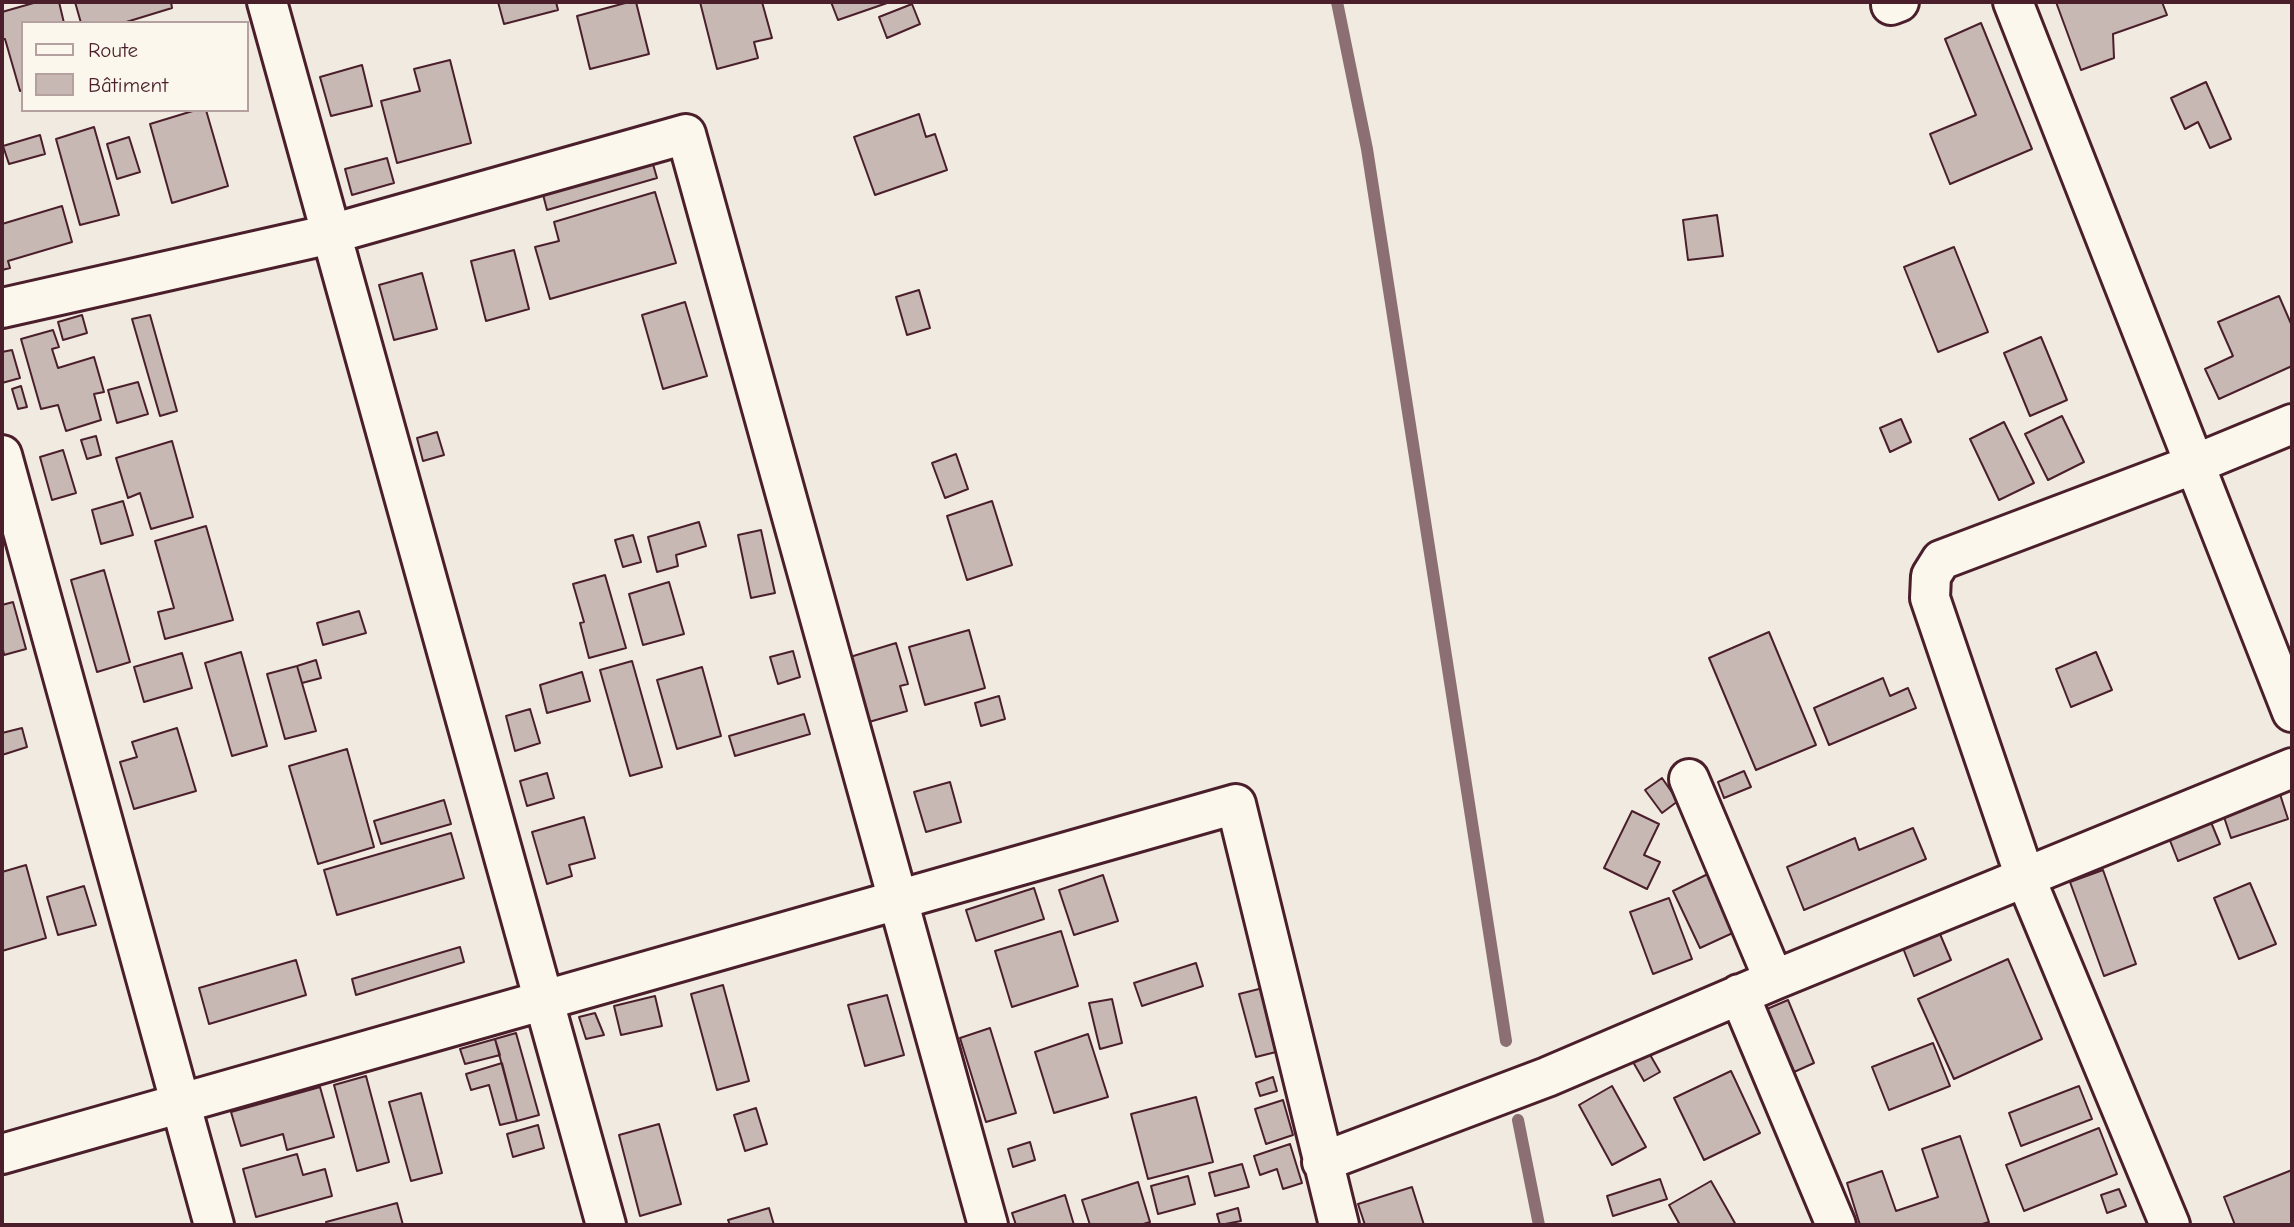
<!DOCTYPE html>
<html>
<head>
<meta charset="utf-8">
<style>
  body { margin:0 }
  #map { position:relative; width:2294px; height:1227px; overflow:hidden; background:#f0eae0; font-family:"Comic Neue",sans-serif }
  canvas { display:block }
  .frame { position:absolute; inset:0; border:4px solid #4a1f2b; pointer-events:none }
  .legend { position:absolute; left:21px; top:21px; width:228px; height:91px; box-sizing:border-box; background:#fbf7ec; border:2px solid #b4a19f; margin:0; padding:9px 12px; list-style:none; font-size:21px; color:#4a1f2b }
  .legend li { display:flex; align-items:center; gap:14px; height:35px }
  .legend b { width:35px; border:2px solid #b4a19f }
</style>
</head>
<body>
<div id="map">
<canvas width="2294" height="1227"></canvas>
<div class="frame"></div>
<ul class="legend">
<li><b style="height:9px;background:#fbf7ec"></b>Route</li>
<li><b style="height:19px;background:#c8b8b3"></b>Bâtiment</li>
</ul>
</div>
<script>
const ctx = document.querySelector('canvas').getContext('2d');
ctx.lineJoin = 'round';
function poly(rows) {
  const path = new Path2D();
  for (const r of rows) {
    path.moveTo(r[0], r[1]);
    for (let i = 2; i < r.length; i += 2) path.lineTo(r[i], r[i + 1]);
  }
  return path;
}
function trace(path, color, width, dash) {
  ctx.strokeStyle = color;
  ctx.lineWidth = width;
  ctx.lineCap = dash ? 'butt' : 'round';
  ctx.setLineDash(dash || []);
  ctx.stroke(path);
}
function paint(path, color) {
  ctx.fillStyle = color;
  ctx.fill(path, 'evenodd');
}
trace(poly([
  [1337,2,1367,149,1506,1041],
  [1518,1120,1539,1225]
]), '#8c6f72', 12);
const building = poly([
  [37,2,59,2,64,23,23,23,23,90,20,91,5,39,2,39,2,12,37,2],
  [75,2,171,2,172,8,123,23,81,23,75,2],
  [498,2,556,2,558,10,504,24,498,2],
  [629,2,636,2,649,54,590,69,577,16,629,2],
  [700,2,762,2,772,38,754,42,758,58,717,69,700,2],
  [831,2,890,2,838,20,831,2],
  [2056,2,2162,2,2167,15,2113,34,2114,58,2081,70,2056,2],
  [912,4,920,24,887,38,879,17,912,4],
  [1981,23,2032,149,1950,184,1930,134,1976,115,1945,39,1981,23],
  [450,60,471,143,397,163,381,101,420,91,414,69,450,60],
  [362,65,372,106,331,116,320,77,362,65],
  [2206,82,2231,139,2210,148,2198,122,2185,129,2171,98,2206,82],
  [196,110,206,110,228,186,172,203,150,124,196,110],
  [919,114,926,137,935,134,947,170,875,195,854,137,919,114],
  [94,127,119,215,80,225,56,139,94,127],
  [40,135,45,154,9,164,3,146,40,135],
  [129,137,140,172,117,179,107,144,129,137],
  [648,147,657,178,547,210,539,179,648,147],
  [387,158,394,183,352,195,345,169,387,158],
  [655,192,676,263,550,299,535,247,559,241,554,222,655,192],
  [62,206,72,242,8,261,10,268,2,270,2,224,62,206],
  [1717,215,1723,256,1688,260,1683,220,1717,215],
  [1954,247,1988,332,1938,352,1904,267,1954,247],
  [514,250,529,309,486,321,471,261,514,250],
  [422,273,437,329,394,340,379,285,422,273],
  [919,290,930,328,907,335,896,297,919,290],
  [2279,296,2292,326,2292,366,2219,399,2205,369,2233,356,2218,322,2279,296],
  [685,302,707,376,663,389,642,315,685,302],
  [82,315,87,333,63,340,58,322,82,315],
  [150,315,177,411,160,416,132,319,150,315],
  [53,330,59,347,52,349,58,368,94,357,104,392,94,394,101,420,66,431,58,405,41,409,21,339,53,330],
  [2041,337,2067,400,2030,416,2004,353,2041,337],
  [12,350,20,378,2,383,2,352,12,350],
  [138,382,148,414,117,423,108,390,138,382],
  [21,386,27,407,18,409,12,389,21,386],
  [2062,416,2084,462,2048,480,2025,434,2062,416],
  [1901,419,1911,442,1890,452,1880,428,1901,419],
  [2004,422,2034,483,1999,500,1970,439,2004,422],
  [437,432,444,455,423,461,417,438,437,432],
  [96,436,101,455,87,459,81,440,96,436],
  [172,441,193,517,151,529,140,493,128,498,116,458,172,441],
  [63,450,76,493,52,500,40,457,63,450],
  [956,454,968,489,945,498,932,463,956,454],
  [123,501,133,535,101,544,92,510,123,501],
  [992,501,1012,565,967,580,947,516,992,501],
  [699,522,706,546,676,555,678,566,657,572,648,537,699,522],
  [206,526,233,620,165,639,158,612,174,608,155,541,206,526],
  [761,530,775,593,751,598,738,535,761,530],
  [633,535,641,562,623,567,615,540,633,535],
  [104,570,130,662,97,672,71,580,104,570],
  [605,575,626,648,589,658,580,623,584,622,573,584,605,575],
  [669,582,684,634,643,645,629,594,669,582],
  [13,602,26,649,4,655,2,645,2,605,13,602],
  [359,611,366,633,323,645,317,623,359,611],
  [969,630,985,688,925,705,909,647,969,630],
  [1769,632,1816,745,1756,770,1709,658,1769,632],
  [896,643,908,684,900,686,907,711,869,722,850,657,896,643],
  [793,651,800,677,778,684,770,657,793,651],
  [241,652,267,746,232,756,205,663,241,652],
  [2096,652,2112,690,2071,707,2056,669,2096,652],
  [182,653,192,688,144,702,134,667,182,653],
  [316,660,321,678,302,683,297,666,316,660],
  [632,661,662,767,630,776,600,670,632,661],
  [297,666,316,731,285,739,267,674,297,666],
  [702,667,721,736,677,749,657,680,702,667],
  [582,672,590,701,547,713,540,685,582,672],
  [1883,678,1890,696,1908,688,1916,708,1829,745,1814,708,1883,678],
  [999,696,1005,719,981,726,975,703,999,696],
  [530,709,540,743,515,751,506,716,530,709],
  [804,714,810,734,735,756,729,736,804,714],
  [22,728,27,747,2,755,2,733,22,728],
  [177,728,196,791,134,809,120,762,137,757,132,742,177,728],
  [347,749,374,847,318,864,289,766,347,749],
  [1744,771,1751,787,1724,798,1718,782,1744,771],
  [547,773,554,798,527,806,520,781,547,773],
  [1662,778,1678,801,1662,813,1645,790,1662,778],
  [950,782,961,822,926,832,914,792,950,782],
  [2278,788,2288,819,2231,838,2221,808,2278,788],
  [444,800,451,824,381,844,374,821,444,800],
  [1632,811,1659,824,1644,855,1660,862,1647,889,1604,868,1632,811],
  [2208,815,2220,844,2178,861,2167,833,2208,815],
  [584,817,595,858,569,865,572,876,547,884,532,832,584,817],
  [1913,828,1926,859,1804,910,1787,867,1855,838,1859,850,1913,828],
  [451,833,464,878,337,915,324,870,451,833],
  [26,865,46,938,2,951,2,872,26,865],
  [2103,870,2136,964,2104,976,2070,882,2103,870],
  [1710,873,1737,931,1700,948,1673,891,1710,873],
  [1103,875,1118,921,1074,935,1059,890,1103,875],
  [2250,883,2276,944,2239,959,2214,898,2250,883],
  [84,886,96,925,58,935,47,897,84,886],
  [1034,888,1044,919,976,941,966,910,1034,888],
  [1669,898,1692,959,1653,974,1630,912,1669,898],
  [1937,927,1951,960,1914,976,1901,943,1937,927],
  [1061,931,1078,986,1012,1007,995,951,1061,931],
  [460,947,464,962,356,995,352,979,460,947],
  [2008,959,2042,1039,1954,1079,1918,999,2008,959],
  [296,960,306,995,209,1024,199,988,296,960],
  [1196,963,1203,986,1142,1006,1134,983,1196,963],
  [723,985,749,1081,717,1090,691,994,723,985],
  [1267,987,1284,1050,1256,1057,1239,994,1267,987],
  [887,995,904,1055,865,1066,848,1005,887,995],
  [655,996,662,1026,621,1035,614,1006,655,996],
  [1112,999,1122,1043,1100,1049,1089,1003,1112,999],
  [1788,1000,1814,1063,1794,1072,1767,1009,1788,1000],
  [595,1013,604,1035,586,1039,579,1017,595,1013],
  [990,1028,1016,1113,986,1122,960,1038,990,1028],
  [516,1033,539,1115,517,1121,495,1039,516,1033],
  [1088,1034,1108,1097,1054,1113,1035,1052,1088,1034],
  [495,1039,500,1055,465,1064,460,1049,495,1039],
  [1933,1043,1950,1086,1889,1110,1872,1067,1933,1043],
  [1645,1046,1660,1072,1644,1081,1629,1055,1645,1046],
  [502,1063,517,1121,500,1125,489,1085,471,1090,466,1074,502,1063],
  [1731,1071,1760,1133,1704,1160,1674,1098,1731,1071],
  [366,1076,389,1162,357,1171,334,1085,366,1076],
  [1273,1077,1277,1091,1260,1096,1256,1083,1273,1077],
  [1612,1086,1646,1147,1612,1165,1579,1105,1612,1086],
  [2079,1086,2092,1119,2021,1146,2009,1113,2079,1086],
  [320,1087,334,1137,287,1150,283,1134,241,1146,231,1112,320,1087],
  [421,1093,442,1173,411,1181,389,1102,421,1093],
  [1196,1097,1213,1162,1148,1179,1131,1114,1196,1097],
  [1283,1100,1293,1135,1266,1144,1255,1109,1283,1100],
  [756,1108,767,1144,745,1151,734,1115,756,1108],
  [659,1124,681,1204,640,1216,619,1135,659,1124],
  [538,1125,544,1148,513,1157,507,1134,538,1125],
  [2099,1128,2117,1174,2024,1211,2006,1165,2099,1128],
  [1960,1136,1989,1222,1979,1225,1860,1225,1847,1183,1882,1171,1896,1211,1938,1197,1922,1149,1960,1136],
  [1030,1142,1035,1160,1013,1167,1008,1149,1030,1142],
  [1290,1144,1302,1183,1283,1189,1277,1169,1260,1175,1254,1156,1290,1144],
  [297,1154,303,1175,325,1169,332,1196,256,1217,243,1169,297,1154],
  [1242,1164,1249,1187,1215,1196,1209,1173,1242,1164],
  [2292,1170,2292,1225,2235,1225,2224,1197,2292,1170],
  [1188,1176,1195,1204,1158,1214,1151,1186,1188,1176],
  [1660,1179,1667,1199,1613,1216,1607,1196,1660,1179],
  [1711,1181,1736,1225,1680,1225,1669,1205,1711,1181],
  [1138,1182,1150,1222,1140,1225,1090,1225,1082,1200,1138,1182],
  [1412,1187,1424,1225,1365,1225,1358,1204,1412,1187],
  [2119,1189,2126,1206,2107,1213,2101,1195,2119,1189],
  [1065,1195,1074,1225,1016,1225,1012,1213,1065,1195],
  [397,1203,403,1225,327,1225,326,1222,397,1203],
  [769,1208,774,1225,730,1225,728,1220,769,1208],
  [1238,1208,1241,1221,1220,1225,1217,1214,1238,1208]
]);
paint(building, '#c8b8b3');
trace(building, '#4a1f2b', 2);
const minor = poly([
  [267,2,606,1225],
  [2013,2,2292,712],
  [1891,5,1899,2],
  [2,308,331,234,686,134,988,1225],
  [2,455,214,1225],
  [1689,779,1774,980],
  [1739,994,1836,1225],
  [2,1154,1236,804,1339,1225],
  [1322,1162,1547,1077,1774,980,2292,768],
  [2170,1225,2025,877,1930,598,1931,576,1941,560,2195,464,2292,424]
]);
trace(minor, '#4a1f2b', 44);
trace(minor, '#fbf7ec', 38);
</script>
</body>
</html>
